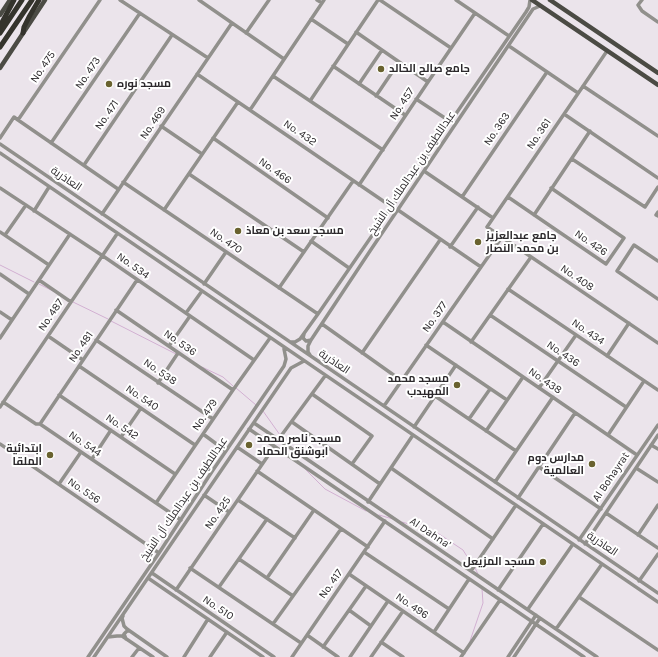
<!DOCTYPE html>
<html>
<head>
<meta charset="utf-8">
<style>
  body { margin:0 }
  canvas { display:block; background:#ebe4eb }
</style>
</head>
<body>
<canvas width="658" height="657"></canvas>
<script>
const ctx = document.querySelector('canvas').getContext('2d');
ctx.lineJoin = 'round';
function poly(rows) {
  const path = new Path2D();
  for (const r of rows) {
    path.moveTo(r[0], r[1]);
    for (let i = 2; i < r.length; i += 2) path.lineTo(r[i], r[i + 1]);
  }
  return path;
}
function trace(path, color, width, dash) {
  ctx.strokeStyle = color;
  ctx.lineWidth = width;
  ctx.lineCap = dash ? 'butt' : 'round';
  ctx.setLineDash(dash || []);
  ctx.stroke(path);
}
function label(font, color, halo, rows, align = 'center') {
  ctx.font = font + ' Karla,Cairo,sans-serif';
  ctx.lineWidth = 4;
  ctx.setLineDash([]);
  ctx.textBaseline = 'middle';
  ctx.strokeStyle = halo;
  ctx.fillStyle = color;
  for (const [text, x, y, turn = 0] of rows) {
    ctx.save();
    ctx.translate(x, y);
    ctx.rotate((+turn || 0) * Math.PI / 180);
    ctx.textAlign = isNaN(turn) ? turn : align;
    if (halo) ctx.strokeText(text, 0, 0);
    ctx.fillText(text, 0, 0);
    ctx.restore();
  }
}
trace(poly([
  [0,265,34,282],
  [39,284,53,291],
  [73,302,108,319],
  [111,321,176,354],
  [202,367,223,377,233,386],
  [236,388,256,405],
  [263,411,280,435],
  [281,437,285,443],
  [291,450,298,461],
  [304,468,325,489,366,511],
  [379,515,393,519],
  [402,522,436,532,463,550,473,566],
  [475,568,478,574],
  [470,641,483,603,482,589]
]), '#d2b0d2', 1);
trace(poly([
  [120,0,208,58],
  [199,0,284,59],
  [317,0,322,3],
  [380,0,451,48],
  [456,0,509,36],
  [642,0,638,5,642,11,658,22],
  [311,19,348,44],
  [356,32,428,82],
  [246,33,269,0],
  [509,46,578,93],
  [607,51,487,227,658,343],
  [333,66,405,115],
  [197,74,392,207],
  [273,76,383,150],
  [359,84,382,50],
  [583,86,658,136],
  [376,96,399,62],
  [416,99,451,122],
  [310,101,378,0],
  [250,110,324,0],
  [564,114,658,178],
  [18,120,118,189],
  [161,126,202,154],
  [0,138,14,117,18,120,100,0],
  [213,138,328,218],
  [51,143,140,13],
  [0,144,658,593],
  [0,153,658,602],
  [572,159,645,207,658,187],
  [84,165,172,35],
  [424,171,493,218],
  [189,174,304,252],
  [123,182,318,314],
  [359,185,428,82,475,13],
  [0,188,103,256,254,360],
  [462,197,547,72],
  [508,197,606,264,624,238,551,188],
  [164,210,238,102],
  [398,210,481,267],
  [34,211,49,187],
  [658,212,656,215,658,216],
  [102,214,232,23],
  [534,215,590,131],
  [0,232,49,265],
  [5,235,26,205],
  [311,241,349,268],
  [450,247,478,207],
  [658,261,634,245,617,271,658,299],
  [0,274,29,294],
  [39,280,71,302],
  [204,284,226,252],
  [279,288,353,181],
  [508,289,658,390],
  [116,310,233,390],
  [0,312,12,320],
  [186,313,202,291],
  [490,315,626,407],
  [443,322,637,455],
  [322,324,402,381],
  [304,334,303,338,306,341,311,340],
  [48,336,83,360],
  [0,338,70,234],
  [96,340,213,419],
  [290,342,295,342,300,339,318,314,526,12,529,7,530,0],
  [471,342,531,257],
  [426,345,507,400],
  [169,346,190,316],
  [362,353,440,240],
  [310,355,308,352,308,346,311,340,370,251,533,9,540,6],
  [607,356,629,323],
  [79,366,195,445],
  [158,383,178,353],
  [539,388,576,335],
  [312,394,372,436,352,464],
  [59,395,175,474],
  [435,396,516,451],
  [3,402,36,424,40,424,181,520],
  [384,406,502,237],
  [0,407,117,234],
  [469,419,490,389],
  [292,422,380,484],
  [254,423,597,657],
  [40,424,137,280],
  [414,427,456,365],
  [249,429,584,657],
  [486,431,523,377],
  [203,434,226,451],
  [608,435,644,381],
  [121,437,141,408],
  [278,440,325,376],
  [0,444,159,553],
  [651,445,658,449],
  [237,447,262,464],
  [92,459,111,430],
  [539,467,601,509],
  [391,468,493,539],
  [636,468,658,482],
  [257,471,368,547],
  [495,482,553,397],
  [59,484,81,452],
  [204,495,229,512],
  [518,498,575,413],
  [238,500,295,538],
  [368,502,413,435],
  [156,503,233,390,270,338],
  [606,513,658,548],
  [638,535,658,505],
  [579,540,658,425],
  [585,544,658,435],
  [364,552,449,609],
  [239,559,293,596],
  [190,568,301,643],
  [471,571,516,505],
  [152,573,274,657],
  [349,574,464,653],
  [148,578,263,657],
  [267,578,314,510],
  [639,581,658,554],
  [219,587,267,519],
  [176,590,274,447],
  [498,590,543,524],
  [579,597,658,650],
  [528,609,573,544],
  [349,610,371,626],
  [123,616,122,618,124,626,127,629,167,657],
  [273,624,341,529],
  [556,629,602,564],
  [434,632,469,579],
  [307,635,338,657],
  [108,637,117,636,122,636,153,657],
  [126,639,124,634,127,631,130,631],
  [381,642,403,657],
  [323,647,366,586],
  [88,657,159,553,213,470,284,366,286,359,284,349],
  [94,657,291,368,304,361],
  [132,657,139,648],
  [184,657,208,619],
  [210,657,227,632],
  [292,657,385,521],
  [350,657,388,601],
  [371,657,403,611],
  [461,657,500,600],
  [508,657,536,615],
  [514,657,540,618]
]), '#91908c', 3.5);
trace(poly([
  [532,0,658,85],
  [550,0,658,73],
  [0,15,10,0],
  [0,68,45,0]
]), '#4b4b44', 4.5);
trace(poly([
  [0,26,14,0],
  [0,33,22,0],
  [23,33,24,27,29,17,39,0],
  [0,47,32,0]
]), '#34332c', 5);
for (const [x, y, r, color] of [
  [381,69,4,"#69622f"],
  [109,84,4,"#69622f"],
  [238,231,4,"#69622f"],
  [478,242,4,"#69622f"],
  [457,385,4,"#69622f"],
  [249,445,4,"#69622f"],
  [50,455,4,"#69622f"],
  [592,464,4,"#69622f"],
  [543,562,4,"#69622f"]
]) {
  const dot = new Path2D();
  dot.arc(x, y, r, 0, 2 * Math.PI);
  ctx.fillStyle = color;
  ctx.fill(dot);
  trace(dot, '#fff', 1.5);
}
label('11px', '#2c292c', '#fff', [
  ["No. 475",43,67,-56],
  ["No. 473",88,73,-56],
  ["No. 457",402,104,-57],
  ["No. 471",107,115,-56],
  ["No. 469",153,123,-56],
  ["No. 363",497,129,-56],
  ["No. 432",300,133,34],
  ["No. 361",539,134,-56],
  ["No. 466",275,171,35],
  ["عبداللطيف بن عبدالملك آل الشيخ",412,173,-56],
  ["العاذرية",66,179,34],
  ["No. 470",226,241,34],
  ["No. 426",591,243,34],
  ["No. 534",133,266,35],
  ["No. 408",577,278,34],
  ["No. 487",51,315,-56],
  ["No. 377",435,317,-55],
  ["No. 434",588,332,34],
  ["No. 536",180,343,35],
  ["No. 481",81,347,-56],
  ["No. 436",563,354,34],
  ["العاذرية",334,362,34],
  ["No. 538",160,372,34],
  ["No. 438",545,381,34],
  ["No. 540",142,398,34],
  ["No. 479",205,415,-56],
  ["No. 542",122,427,34],
  ["No. 544",85,444,34],
  ["Al Bohayrat",611,477,-56],
  ["No. 556",84,491,34],
  ["عبداللطيف بن عبدالملك آل الشيخ",184,499,-56],
  ["No. 425",218,513,-55],
  ["Al Dahna'",430,533,34],
  ["العاذرية",602,544,34],
  ["No. 417",331,584,-55],
  ["No. 496",412,606,34],
  ["No. 510",218,608,34]
]);
label('bold 11px', '#2c292c', '#fff', [
  ["جامع صالح الخالد",389,69],
  ["مسجد نوره",117,84],
  ["مسجد سعد بن معاذ",246,231],
  ["جامع عبدالعزيز",486,236],
  ["بن محمد النصار",486,249],
  ["مسجد محمد",449,379,"right"],
  ["المهيدب",449,392,"right"],
  ["مسجد ناصر محمد",257,439],
  ["ابوشنق الحماد",257,452],
  ["ابتدائية",42,449,"right"],
  ["الملقا",42,462,"right"],
  ["مدارس دوم",584,458,"right"],
  ["العالمية",584,471,"right"],
  ["مسجد المزيعل",535,562,"right"]
], 'left');
</script>
</body>
</html>
